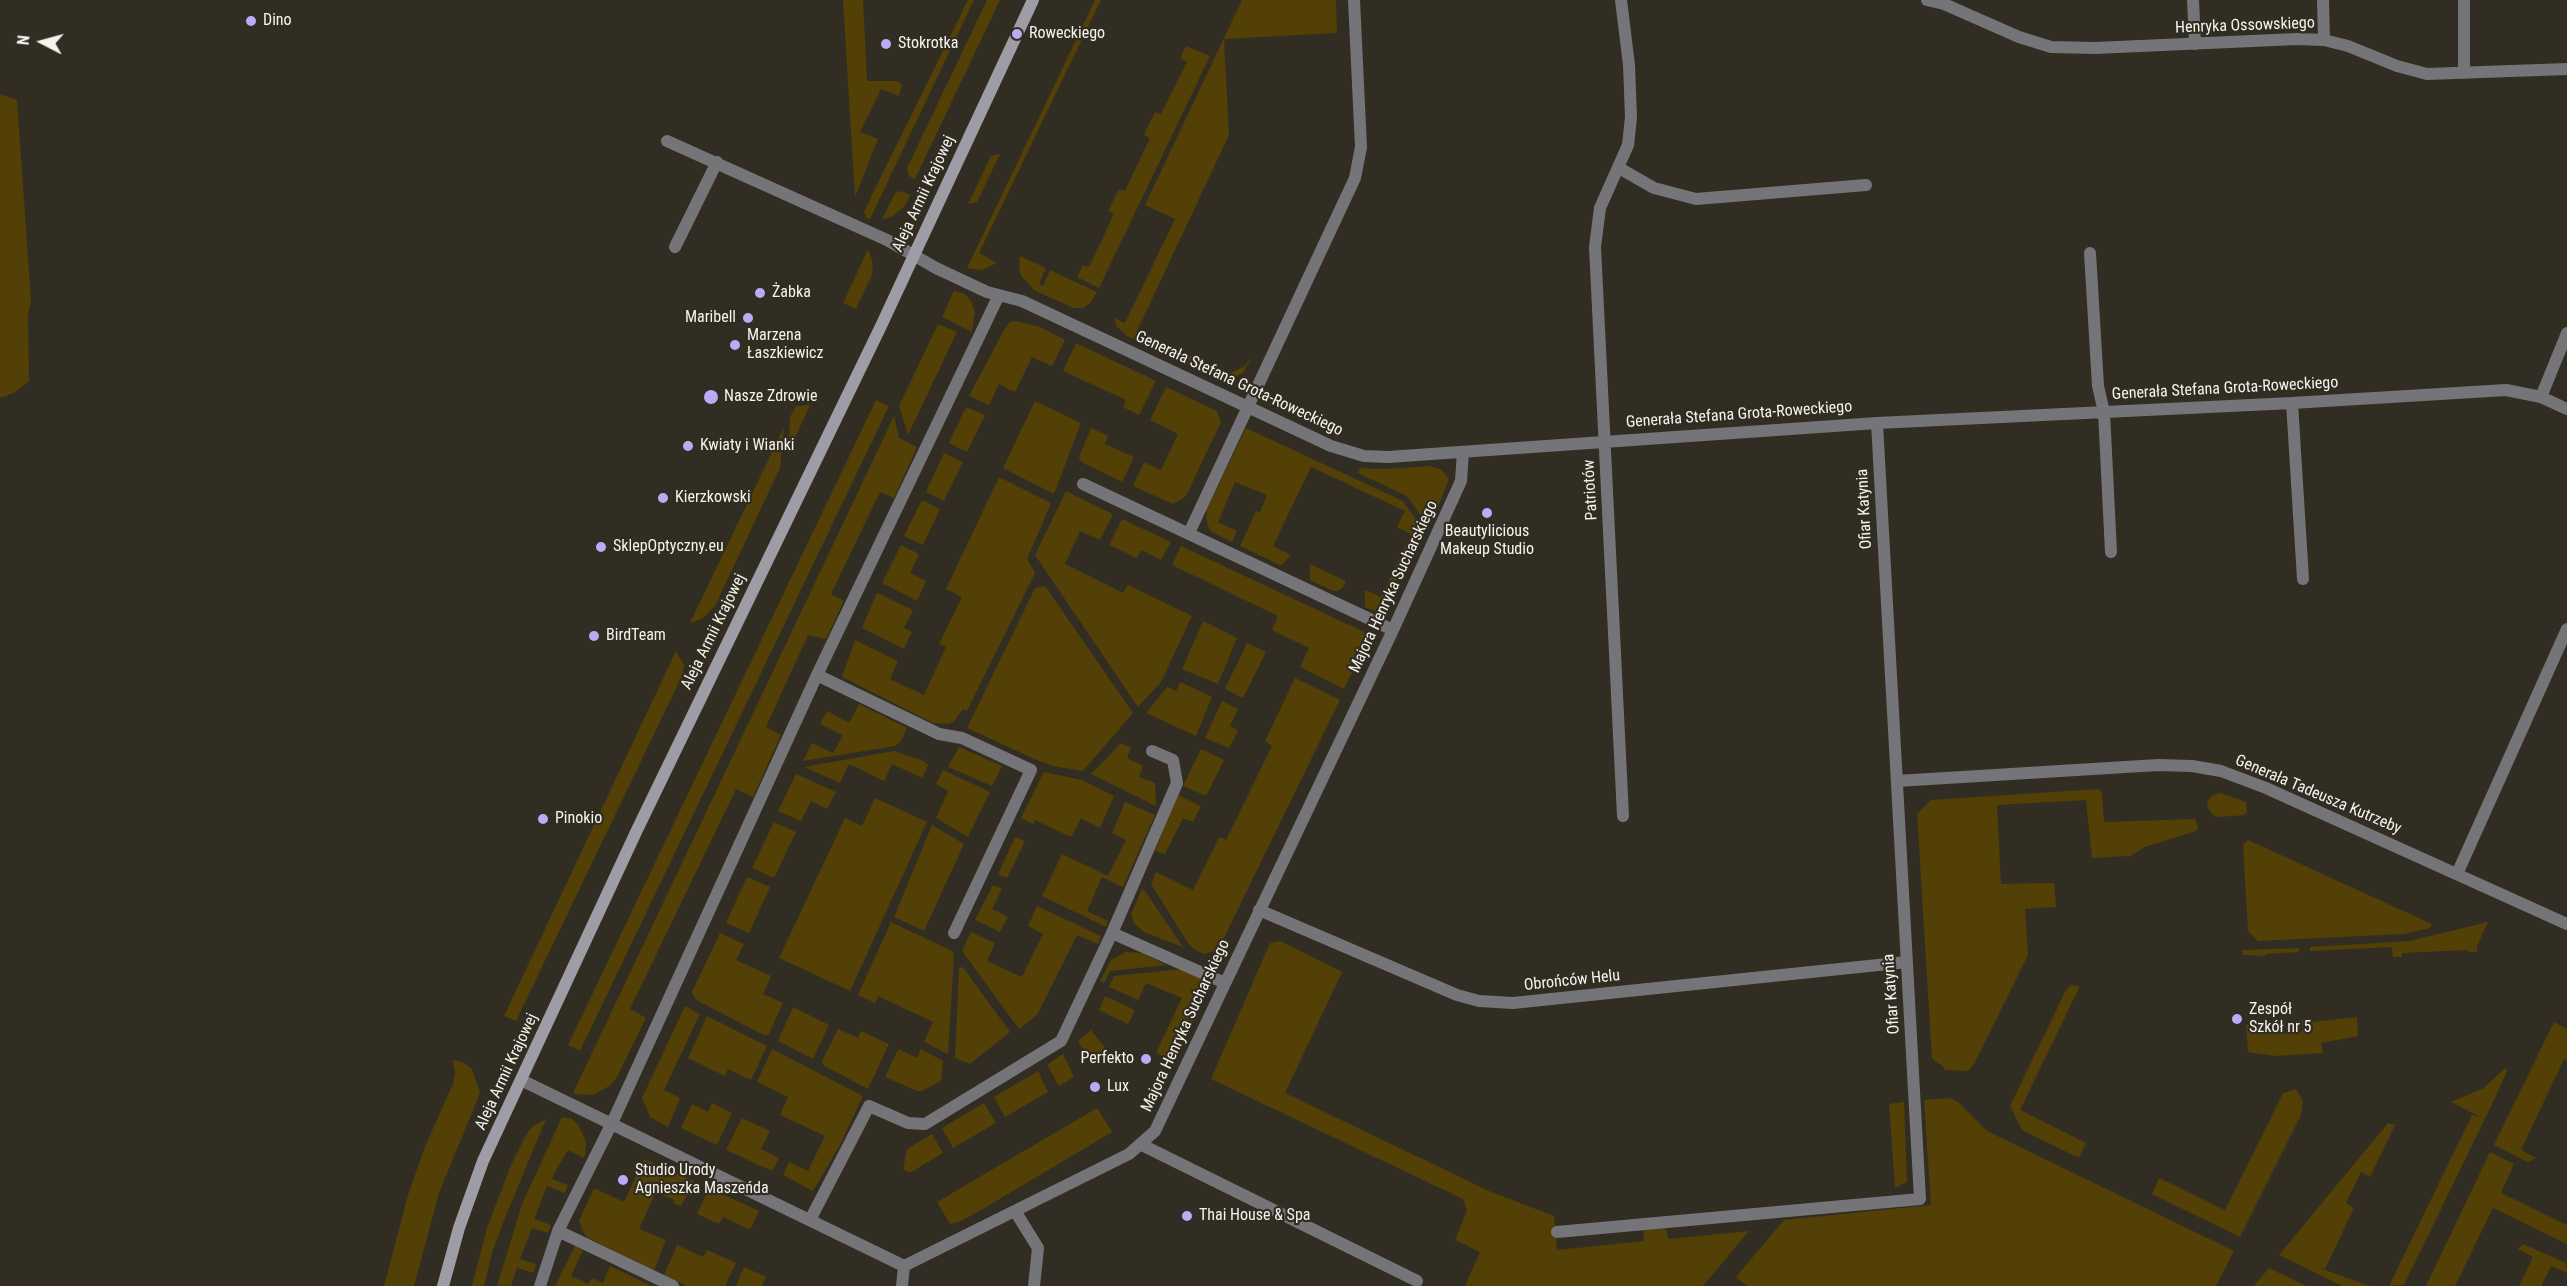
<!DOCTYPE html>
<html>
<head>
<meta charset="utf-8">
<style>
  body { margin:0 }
  #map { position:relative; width:2567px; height:1286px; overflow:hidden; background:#312d23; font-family:"Roboto Condensed",sans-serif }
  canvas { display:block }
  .north { position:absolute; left:12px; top:12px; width:60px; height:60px; -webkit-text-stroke:4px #312d23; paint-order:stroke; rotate:276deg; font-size:16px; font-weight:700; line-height:24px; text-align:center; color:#f6f3ed }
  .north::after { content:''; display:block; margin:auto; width:21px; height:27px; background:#f6f3ed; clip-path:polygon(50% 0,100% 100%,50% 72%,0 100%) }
</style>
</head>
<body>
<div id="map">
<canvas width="2567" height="1286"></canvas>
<div class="north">N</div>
</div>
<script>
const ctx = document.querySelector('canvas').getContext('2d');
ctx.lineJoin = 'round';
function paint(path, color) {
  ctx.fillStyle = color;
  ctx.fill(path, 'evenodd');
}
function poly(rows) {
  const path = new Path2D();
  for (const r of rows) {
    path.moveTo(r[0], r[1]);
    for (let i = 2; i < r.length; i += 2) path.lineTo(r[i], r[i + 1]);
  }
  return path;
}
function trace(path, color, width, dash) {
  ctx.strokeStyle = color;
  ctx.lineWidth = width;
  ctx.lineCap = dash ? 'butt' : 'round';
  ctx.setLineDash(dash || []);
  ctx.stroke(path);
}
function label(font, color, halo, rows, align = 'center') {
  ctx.font = font + ' "Roboto Condensed",sans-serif';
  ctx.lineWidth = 4.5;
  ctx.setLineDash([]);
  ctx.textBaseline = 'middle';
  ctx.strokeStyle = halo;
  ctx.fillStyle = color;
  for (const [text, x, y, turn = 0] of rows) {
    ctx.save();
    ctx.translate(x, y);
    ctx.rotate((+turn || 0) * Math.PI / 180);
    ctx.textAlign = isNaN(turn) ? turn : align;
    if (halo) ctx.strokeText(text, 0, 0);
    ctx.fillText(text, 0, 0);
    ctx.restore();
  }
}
paint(poly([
  [843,0,863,0,867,81,896,81,902,84,899,96,881,89,860,132,878,139,855,197],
  [968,0,974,0,870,219,866,218,864,212,871,197],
  [987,0,1000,0,915,179,909,176,907,168],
  [1095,0,1101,0,979,253,997,263,982,270,967,268],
  [1242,0,1336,0,1337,33,1224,39,1229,135,1137,331,1229,374,1245,366,1254,352,1243,373,1237,376,1227,376,1224,382,1127,336,1117,327,1114,318,1125,323,1175,219,1145,205],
  [1186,46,1210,56,1099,288,1077,277,1083,265,1089,267,1114,214,1108,211,1119,189,1125,191,1150,138,1144,135,1155,112,1161,114,1187,62,1180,58],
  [0,94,17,100,31,301,28,314,29,381,14,393,0,398],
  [1000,154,977,202,968,204,991,156],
  [902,191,910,195,905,206,893,216,882,220,895,193],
  [868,249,873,264,872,275,856,309,843,303],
  [1020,256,1046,268,1039,284,1043,286,1050,270,1097,292,1091,302,1083,308,1073,308,1034,290,1021,276,1019,267],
  [954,291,965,294,971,301,975,312,972,332,942,317],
  [1015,321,1040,327,1065,340,1052,366,1032,357,1015,392,999,384,989,405,969,396,1004,330,1010,322],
  [938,324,957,332,908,435,899,406],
  [1076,343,1156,381,1139,415,1123,407,1126,400,1063,371],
  [1166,387,1217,411,1221,422,1186,496,1173,504,1133,486,1144,462,1161,470,1178,434,1150,420],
  [876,400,889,406,580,1051,568,1045],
  [1035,401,1081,423,1054,494,1003,468],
  [810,405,788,453,790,417,796,406],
  [966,407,985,415,967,452,949,443],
  [894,416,899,438,917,447,894,498,880,492,831,594,844,601,826,639,808,635,766,727,781,735,753,797,736,789,630,1009,646,1018,616,1079,611,1085,593,1095,574,1094,573,1093],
  [784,427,780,468,715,606,702,619,690,623],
  [1091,428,1108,436,1105,444,1134,457,1122,482,1081,462,1079,457],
  [1246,428,1403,501,1422,528,1381,613,1365,607,1365,590,1381,597,1411,534,1397,527,1405,511,1311,467,1273,546,1291,555,1283,564,1280,565,1240,546,1256,511,1260,512,1267,495,1235,482,1218,522,1237,531,1232,542,1210,531,1206,519,1207,509],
  [944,453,963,462,944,501,926,492],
  [1430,466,1442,470,1449,479,1432,522,1424,520,1407,496,1358,473,1360,468,1384,469],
  [999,477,1051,503,1027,559,1035,573,967,711,963,709,954,721,949,724,933,723,842,677,855,640,898,661,890,679,924,695,946,647,939,644,962,597,946,589],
  [1066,491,1113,514,1100,540,1080,531,1065,564,1123,593,1128,585,1192,616,1161,682,1138,707,1035,555],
  [922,500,940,509,923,545,904,536],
  [1122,519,1171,542,1161,560,1141,550,1137,558,1109,545],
  [901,545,919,554,910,573,926,581,917,601,882,583],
  [1181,546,1364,632,1367,641,1344,689,1300,667,1309,648,1272,630,1278,616,1172,565],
  [1310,564,1346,581,1343,587,1338,591,1333,591,1310,580],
  [1045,586,1133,713,1083,771,1053,766,1037,760,967,728,1035,588],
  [877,593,913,610,904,628,912,632,904,649,862,628],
  [1203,621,1237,638,1218,684,1182,669],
  [1247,643,1266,652,1243,698,1225,689],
  [676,651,684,665,682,676,516,1021,504,1016],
  [1295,678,1340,700,1218,950,1204,954,1194,949,1188,943,1151,884,1156,872,1193,890,1219,837,1226,840,1272,746,1265,741],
  [1180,682,1212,697,1196,736,1146,713,1167,687,1176,691],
  [1222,701,1238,709,1230,726,1238,731,1229,748,1205,738],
  [859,704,907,728,901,741,895,746,803,761,812,743,833,753,843,735,820,724,827,711,849,723],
  [1121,743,1131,748,1127,758,1143,766,1139,777,1155,783,1156,806,1091,774],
  [959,747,1002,766,992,786,948,767],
  [1201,749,1224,760,1206,796,1183,786],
  [894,751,924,761,928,765,922,778,892,764,884,781,849,764,840,783,804,767],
  [943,770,990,792,968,837,936,818,948,791,936,784],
  [1044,772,1082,780,1114,796,1100,828,1081,818,1071,837,1035,820,1033,824,1021,818],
  [796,774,836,792,827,809,811,801,801,821,778,811],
  [2099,789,2102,793,2104,822,2195,819,2198,828,2196,831,2145,847,2130,856,2092,858,2086,800,1997,805,2001,884,2054,883,2056,907,2025,909,2028,955,1974,1064,1968,1071,1944,1070,1943,1066,1932,1059,1917,814,1931,800],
  [2221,793,2246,802,2247,812,2244,815,2233,816,2217,817,2212,814,2207,806,2208,801,2211,796],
  [1178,795,1201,806,1193,822,1183,818,1165,854,1155,851],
  [875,798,927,822,850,991,779,958,845,818,862,826],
  [1125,802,1155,815,1123,887,1102,877,1087,911,1108,921,1106,927,1042,896,1062,854,1108,876,1126,840,1112,833],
  [774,822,796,832,774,878,752,868],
  [932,825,964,844,924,931,894,917],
  [1015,837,1025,841,1007,878,998,874],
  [2248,840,2432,924,2430,928,2404,934,2258,941,2248,931,2243,845],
  [747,877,770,887,749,933,726,923],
  [993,885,1002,889,992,909,1008,917,1000,932,975,920],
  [1142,889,1145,891,1183,947,1144,932,1134,923,1131,914],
  [1037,906,1101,936,1098,944,1077,935,1037,1015,1019,1029,962,951,971,932,995,943,987,961,1022,977,1043,934,1028,926],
  [891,922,952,951,954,955,948,1054,924,1042,933,1022,878,996,875,1003,858,995],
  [2488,922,2477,946,2477,952,2469,952,2468,950,2402,953,2402,957,2393,957,2392,947,2310,951,2310,947,2410,941],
  [720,933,744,944,736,960,771,976,763,994,783,1003,769,1034,766,1036,696,1000,692,992],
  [1280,941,1342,972,1285,1093,1489,1191,1554,1216,1557,1250,1644,1241,1643,1230,1666,1228,1668,1239,1749,1231,1703,1286,1465,1286,1480,1252,1455,1240,1467,1211,1463,1199,1211,1079,1270,943],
  [2299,948,2299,952,2266,954,2265,956,2243,955,2242,950],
  [1126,952,1142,953,1166,965,1110,971,1104,983,1100,981,1111,960],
  [963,967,1010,1032,970,1064,955,1058,959,968],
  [1182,969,1197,976,1204,982,1206,993,1174,1062,1156,1053,1182,998,1146,983,1138,1000,1109,987,1114,976],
  [2071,985,2080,986,2020,1110,2086,1143,2079,1158,2022,1130,2010,1106,2066,990],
  [1105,996,1135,1010,1128,1024,1099,1010],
  [685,1006,700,1014,664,1090,680,1098,668,1127,650,1117,642,1098],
  [793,1007,829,1025,813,1059,778,1041],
  [707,1016,767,1046,751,1080,728,1069,725,1076,688,1058],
  [2357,1017,2358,1036,2321,1043,2323,1053,2276,1056,2248,1052,2246,1025,2266,1022,2267,1034,2302,1032,2302,1020,2311,1019,2312,1022],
  [2554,1022,2567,1029,2567,1060,2564,1059,2521,1150,2536,1158,2528,1162,2494,1145],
  [838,1029,858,1038,861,1031,889,1044,868,1089,823,1065,822,1061],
  [1091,1030,1106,1049,1089,1059,1078,1041],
  [772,1049,863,1096,841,1143,813,1191,783,1175,789,1162,808,1171,825,1136,780,1115,788,1097,757,1082],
  [898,1049,917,1058,921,1049,943,1061,941,1081,922,1091,917,1091,885,1077],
  [1063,1054,1074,1077,1059,1086,1047,1065],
  [453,1060,463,1062,472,1069,480,1093,439,1193,414,1286,384,1286,408,1195,426,1144,453,1084,455,1073],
  [2505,1068,2507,1071,2495,1098,2404,1285,2389,1286,2472,1115,2481,1117,2451,1102,2484,1088],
  [1038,1071,1048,1092,1005,1117,994,1097],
  [2296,1089,2303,1101,2301,1115,2240,1237,2152,1194,2159,1178,2225,1210,2283,1093],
  [1949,1098,1958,1102,1987,1131,2234,1251,2216,1286,1747,1286,1736,1277,1784,1220,1931,1205,1924,1100],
  [1904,1102,1907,1182,1895,1188,1889,1104],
  [712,1103,732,1113,717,1145,681,1128,692,1104,708,1112],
  [984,1103,996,1123,953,1148,942,1128],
  [1097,1108,1112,1132,988,1206,961,1221,950,1224,937,1202],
  [562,1117,572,1119,579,1126,586,1142,585,1155,583,1158,568,1150,555,1172,552,1179,568,1185,565,1193,547,1186,534,1219,551,1225,548,1233,532,1228,520,1259,536,1264,534,1273,517,1268,511,1286,497,1286,522,1204],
  [742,1118,770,1131,761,1149,779,1158,772,1171,726,1150],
  [546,1119,505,1218,492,1253,484,1286,472,1286,487,1228,511,1165,527,1133,533,1126],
  [2388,1123,2395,1125,2370,1177,2361,1172,2346,1203,2354,1208,2325,1269,2317,1267,2369,1286,2342,1286,2279,1255],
  [932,1134,943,1153,910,1173,903,1169,907,1149],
  [2490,1152,2514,1164,2501,1193,2567,1225,2567,1244,2493,1208,2455,1286,2426,1286],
  [644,1159,694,1181,681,1206,673,1203,674,1200,656,1192,639,1229,666,1240,654,1270,586,1237,579,1221,594,1188,624,1202],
  [709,1188,759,1211,750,1230,723,1217,719,1224,697,1214],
  [2523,1244,2566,1263,2567,1273,2551,1266,2541,1286,2519,1286,2533,1257,2518,1249],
  [677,1245,703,1257,707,1250,736,1263,725,1286,687,1286,664,1275],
  [575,1246,583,1250,571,1276,588,1284,592,1278,603,1283,610,1266,651,1286,555,1286],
  [744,1267,766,1277,762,1286,736,1286],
  [2269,1268,2306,1286,2254,1286]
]), '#524006');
trace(poly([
  [1621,0,1629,65,1631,117,1628,145,1600,208,1595,247,1623,816],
  [1927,0,1944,4,2019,37,2051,47,2095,48,2297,39,2324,40,2348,46,2397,66,2427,74,2567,69],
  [2193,0,2195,44],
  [2323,0,2324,40],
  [2464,73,2464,0],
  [667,141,887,240,936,268,987,292,1022,301,1331,446,1364,456,1388,457,1877,423,2292,403,2506,390,2541,397,2567,333],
  [1619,168,1654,188,1696,199,1866,185],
  [675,247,717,162],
  [2090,253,2098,386,2104,412,2111,552],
  [2541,397,2567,409],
  [2292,403,2303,579],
  [1083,484,1393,630],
  [1189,533,1355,178,1361,147,1354,0],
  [817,675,939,734,962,738,1031,770,954,933],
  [1897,781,2158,765,2192,766,2221,771,2266,788,2567,924],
  [2457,874,2567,629],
  [1259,910,1457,995,1479,1001,1513,1003,1907,962],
  [1112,933,1177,783,1173,760,1152,751],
  [521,1080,904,1266,1129,1154,1155,1131,1393,630,1461,481,1463,452],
  [1140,1144,1417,1281],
  [1015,1211,1038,1248,1034,1286],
  [810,1220,869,1106,908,1123,925,1124,1061,1041,1112,933,1225,983],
  [558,1231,673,1286],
  [1557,1232,1920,1199,1877,423],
  [540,1286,558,1231,612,1123,817,675,999,295],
  [902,1286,904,1266]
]), '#757479', 12);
trace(poly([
  [443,1286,459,1228,483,1161,637,830,881,326,1033,0]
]), '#9e9ca4', 12);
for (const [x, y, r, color] of [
  [251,21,6,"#bcaaf5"],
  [1017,34,6,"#bcaaf5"],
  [886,44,6,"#bcaaf5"],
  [760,293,6,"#bcaaf5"],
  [748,318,6,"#bcaaf5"],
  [735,345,6,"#bcaaf5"],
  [711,397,8,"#bcaaf5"],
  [688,446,6,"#bcaaf5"],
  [663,498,6,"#bcaaf5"],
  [1487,513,6,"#bcaaf5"],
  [601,547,6,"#bcaaf5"],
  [594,636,6,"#bcaaf5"],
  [543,819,6,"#bcaaf5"],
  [2237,1019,6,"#bcaaf5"],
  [1146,1059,6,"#bcaaf5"],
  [1095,1087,6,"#bcaaf5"],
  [623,1180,6,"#bcaaf5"],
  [1187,1216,6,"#bcaaf5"]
]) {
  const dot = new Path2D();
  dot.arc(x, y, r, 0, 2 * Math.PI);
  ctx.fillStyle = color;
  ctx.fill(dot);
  trace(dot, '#312d23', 2);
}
label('16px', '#f6f3ed', '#312d23', [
  ["Dino",263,21],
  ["Roweckiego",1029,34],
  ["Stokrotka",898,44],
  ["Żabka",772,293],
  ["Maribell",736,318,"right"],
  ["Marzena",747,336],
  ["Łaszkiewicz",747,354],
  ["Nasze Zdrowie",724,397],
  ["Kwiaty i Wianki",700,446],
  ["Kierzkowski",675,498],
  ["Beautylicious",1487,532,"center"],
  ["Makeup Studio",1487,550,"center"],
  ["SklepOptyczny.eu",613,547],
  ["BirdTeam",606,636],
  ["Pinokio",555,819],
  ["Zespół",2249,1010],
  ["Szkół nr 5",2249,1028],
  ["Perfekto",1134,1059,"right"],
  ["Lux",1107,1087],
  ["Studio Urody",635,1171],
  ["Agnieszka Maszeńda",635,1189],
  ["Thai House & Spa",1199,1216]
], 'left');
label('16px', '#f6f3ed', '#312d23', [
  ["Henryka Ossowskiego",2245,26,-2],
  ["Aleja Armii Krajowej",924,194,-65],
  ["Generała Stefana Grota-Roweckiego",1239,384,25],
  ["Generała Stefana Grota-Roweckiego",2225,389,-3],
  ["Generała Stefana Grota-Roweckiego",1739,415,-4],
  ["Patriotów",1591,490,-93],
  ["Ofiar Katynia",1865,509,-93],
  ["Majora Henryka Sucharskiego",1394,587,-65],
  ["Aleja Armii Krajowej",714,632,-64],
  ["Generała Tadeusza Kutrzeby",2318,795,23],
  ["Obrońców Helu",1572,981,-6],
  ["Ofiar Katynia",1892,994,-94],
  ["Majora Henryka Sucharskiego",1186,1026,-65],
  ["Aleja Armii Krajowej",507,1072,-65]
]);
</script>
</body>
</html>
